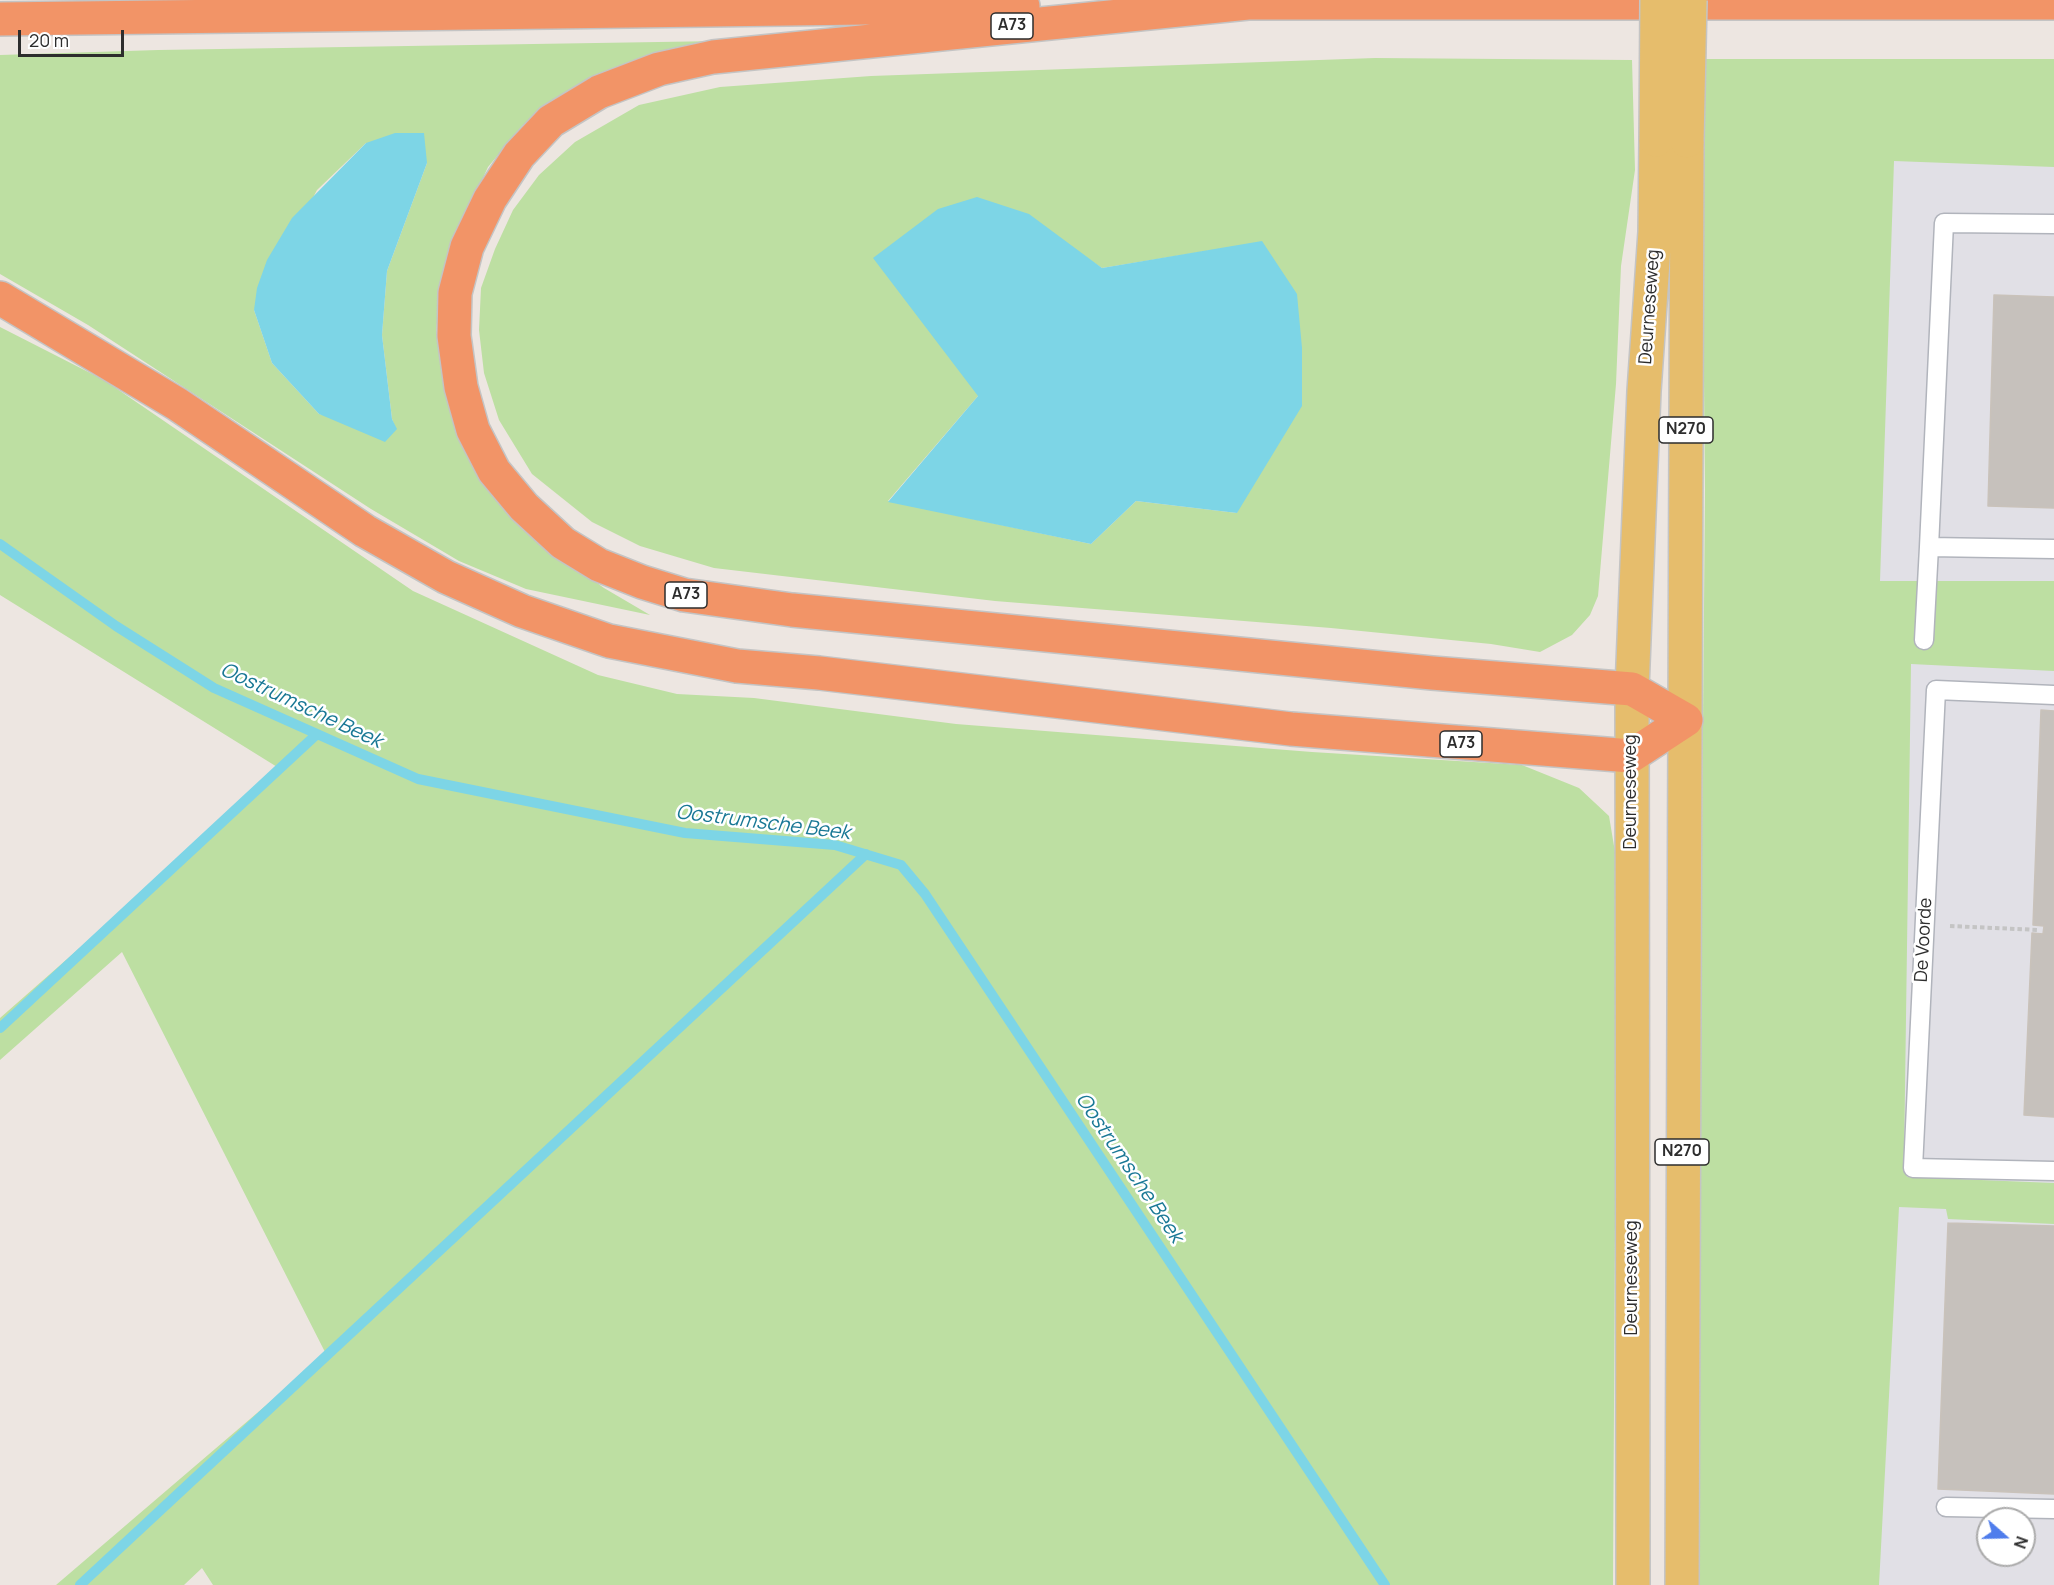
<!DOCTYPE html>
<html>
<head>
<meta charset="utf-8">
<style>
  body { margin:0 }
  #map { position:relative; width:2054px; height:1585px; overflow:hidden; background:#ede6e1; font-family:Manrope,sans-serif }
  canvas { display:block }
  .north { position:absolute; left:1976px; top:1507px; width:60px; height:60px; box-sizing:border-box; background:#fff; border:2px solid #ababab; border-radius:50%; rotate:110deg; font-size:16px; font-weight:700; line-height:24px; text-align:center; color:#2d2d2d }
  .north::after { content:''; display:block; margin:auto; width:21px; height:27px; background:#4f7dec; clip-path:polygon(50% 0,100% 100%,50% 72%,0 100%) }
  .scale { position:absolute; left:18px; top:30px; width:106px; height:27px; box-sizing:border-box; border:3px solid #2d2d2d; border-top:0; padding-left:8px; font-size:18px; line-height:21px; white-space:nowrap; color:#2d2d2d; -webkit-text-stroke:4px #fff; paint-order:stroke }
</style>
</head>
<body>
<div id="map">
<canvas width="2054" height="1585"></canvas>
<div class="north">N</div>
<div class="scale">20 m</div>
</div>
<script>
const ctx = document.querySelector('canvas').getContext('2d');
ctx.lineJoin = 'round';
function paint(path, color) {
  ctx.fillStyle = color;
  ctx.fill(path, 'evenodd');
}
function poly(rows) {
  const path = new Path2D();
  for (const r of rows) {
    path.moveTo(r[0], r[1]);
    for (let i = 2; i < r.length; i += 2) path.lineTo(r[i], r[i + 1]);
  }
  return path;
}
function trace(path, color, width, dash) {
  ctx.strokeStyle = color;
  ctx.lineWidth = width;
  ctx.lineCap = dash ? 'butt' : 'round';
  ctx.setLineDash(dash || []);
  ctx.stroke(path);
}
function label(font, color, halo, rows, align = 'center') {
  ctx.font = font + ' Manrope,sans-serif';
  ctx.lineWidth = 5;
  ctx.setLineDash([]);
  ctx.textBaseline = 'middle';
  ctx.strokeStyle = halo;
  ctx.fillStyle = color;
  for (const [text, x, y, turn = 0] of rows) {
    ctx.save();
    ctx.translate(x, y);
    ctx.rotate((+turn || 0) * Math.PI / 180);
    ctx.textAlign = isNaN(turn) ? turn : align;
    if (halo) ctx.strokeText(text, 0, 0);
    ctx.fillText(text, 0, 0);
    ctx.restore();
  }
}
paint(poly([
  [1813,96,2054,102,2054,1585,1735,1585],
  [1988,1519,2024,1519,2024,1555,1988,1555]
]), '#e1e0e6');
paint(poly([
  [721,41,627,63,570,90,522,126,488,167,464,219,444,272,436,330,446,385,546,546,604,588,650,615,526,589,459,561,371,509,88,325,0,274,0,55,158,50],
  [366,143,427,163,387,271,382,335,392,419,396,429,319,414,272,363,254,310,317,190],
  [1375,58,1632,60,1635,170,1621,266,1616,384,1598,596,1590,615,1572,635,1540,652,1491,644,1331,628,995,601,714,568,640,546,592,522,532,474,499,420,484,373,479,330,481,288,495,249,513,210,539,175,575,142,639,105,720,87,871,76],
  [1262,242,1237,513,1136,501,1091,544,888,501,978,396,1079,253,1102,268],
  [1695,59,2054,59,2054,167,1894,161,1880,581,2054,581,2054,671,1911,664,1904,1159,1907,1177,2054,1183,2054,1224,1948,1219,1946,1209,1899,1207,1879,1585,1700,1585,1698,1313,1705,490,1702,162],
  [0,327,104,380,413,591,598,675,677,694,754,698,956,724,1312,752,1522,765,1579,788,1609,816,1617,864,1613,1585,213,1585,202,1568,184,1585,56,1585,326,1354,122,952,0,1060,0,1018,282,770,0,595]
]), '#bddfa2');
paint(poly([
  [395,133,424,133,427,163,387,271,382,335,392,419,397,429,385,442,319,414,272,363,254,310,257,288,267,260,292,218,366,143],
  [977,197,1029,214,1102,268,1262,241,1297,294,1302,348,1302,406,1237,513,1136,501,1091,544,888,502,978,396,873,258,938,209]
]), '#7dd5e6');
trace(poly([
  [0,544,116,626,214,688,418,779,685,833,835,845,901,865,925,894,1385,1585],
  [0,1028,317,734],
  [80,1585,866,854]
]), '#7dd5e6', 10);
const building = poly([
  [1994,295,2054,297,2054,508,1988,506,1994,295],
  [2041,710,2054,711,2054,1117,2024,1115,2032,933,2043,934,2044,926,2033,925,2041,710],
  [1948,1223,2054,1226,2054,1494,1938,1489,1948,1223]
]);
paint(building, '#c6c1bc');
trace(building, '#c9c2ba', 1.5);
const service = poly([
  [2054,224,1944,223,1929,547,2054,549],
  [1924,640,1929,547],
  [2054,695,1936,690,1913,1168,2054,1171],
  [1946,1507,2054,1509]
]);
const primary = poly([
  [1633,1585,1632,689,1644,391,1655,232,1656,140],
  [1682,1585,1687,141]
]);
const motorway = poly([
  [1228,3,2054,3],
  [0,19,1023,6],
  [0,298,177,404,365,531,446,577,522,611,609,641,737,666,819,673,1291,729,1631,756,1686,720,1632,689,1432,673,792,610,684,595,642,582,599,565,563,543,524,507,494,471,473,430,461,387,454,336,455,293,467,247,490,199,519,155,551,121,599,92,659,69,713,57,1248,3]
]);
trace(service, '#b1b4bc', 21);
trace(primary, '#c4c4c4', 36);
trace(motorway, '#c4c4c4', 36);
trace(poly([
  [1950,926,2039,930]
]), '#c4c4c4', 4, [4.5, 3]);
trace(service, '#fff', 18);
trace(primary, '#e6bd6c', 33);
trace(motorway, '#f29467', 33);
const primaryBridge = poly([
  [1656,140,1657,0],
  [1687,141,1690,0]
]);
trace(primaryBridge, '#c4c4c4', 36, []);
trace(primaryBridge, '#e6bd6c', 33);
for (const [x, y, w] of [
  [1012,26,42],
  [1686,430,54],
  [686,595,42],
  [1461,744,42],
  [1682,1152,54]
]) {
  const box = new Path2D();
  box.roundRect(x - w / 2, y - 13, w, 26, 4.5);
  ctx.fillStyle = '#fff';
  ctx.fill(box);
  trace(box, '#2d2d2d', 1.5);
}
label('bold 16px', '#2d2d2d', null, [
  ["A73",1012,26],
  ["N270",1686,430],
  ["A73",686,595],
  ["A73",1461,744],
  ["N270",1682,1152]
]);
label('18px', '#2d2d2d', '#fff', [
  ["Deurneseweg",1650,307,-86],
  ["Deurneseweg",1631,792,-90],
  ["De Voorde",1924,940,-87],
  ["Deurneseweg",1632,1278,-90]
]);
label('italic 20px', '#197895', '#fff', [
  ["Oostrumsche Beek",301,706,25],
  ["Oostrumsche Beek",763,823,7],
  ["Oostrumsche Beek",1129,1168,56]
]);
</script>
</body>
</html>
